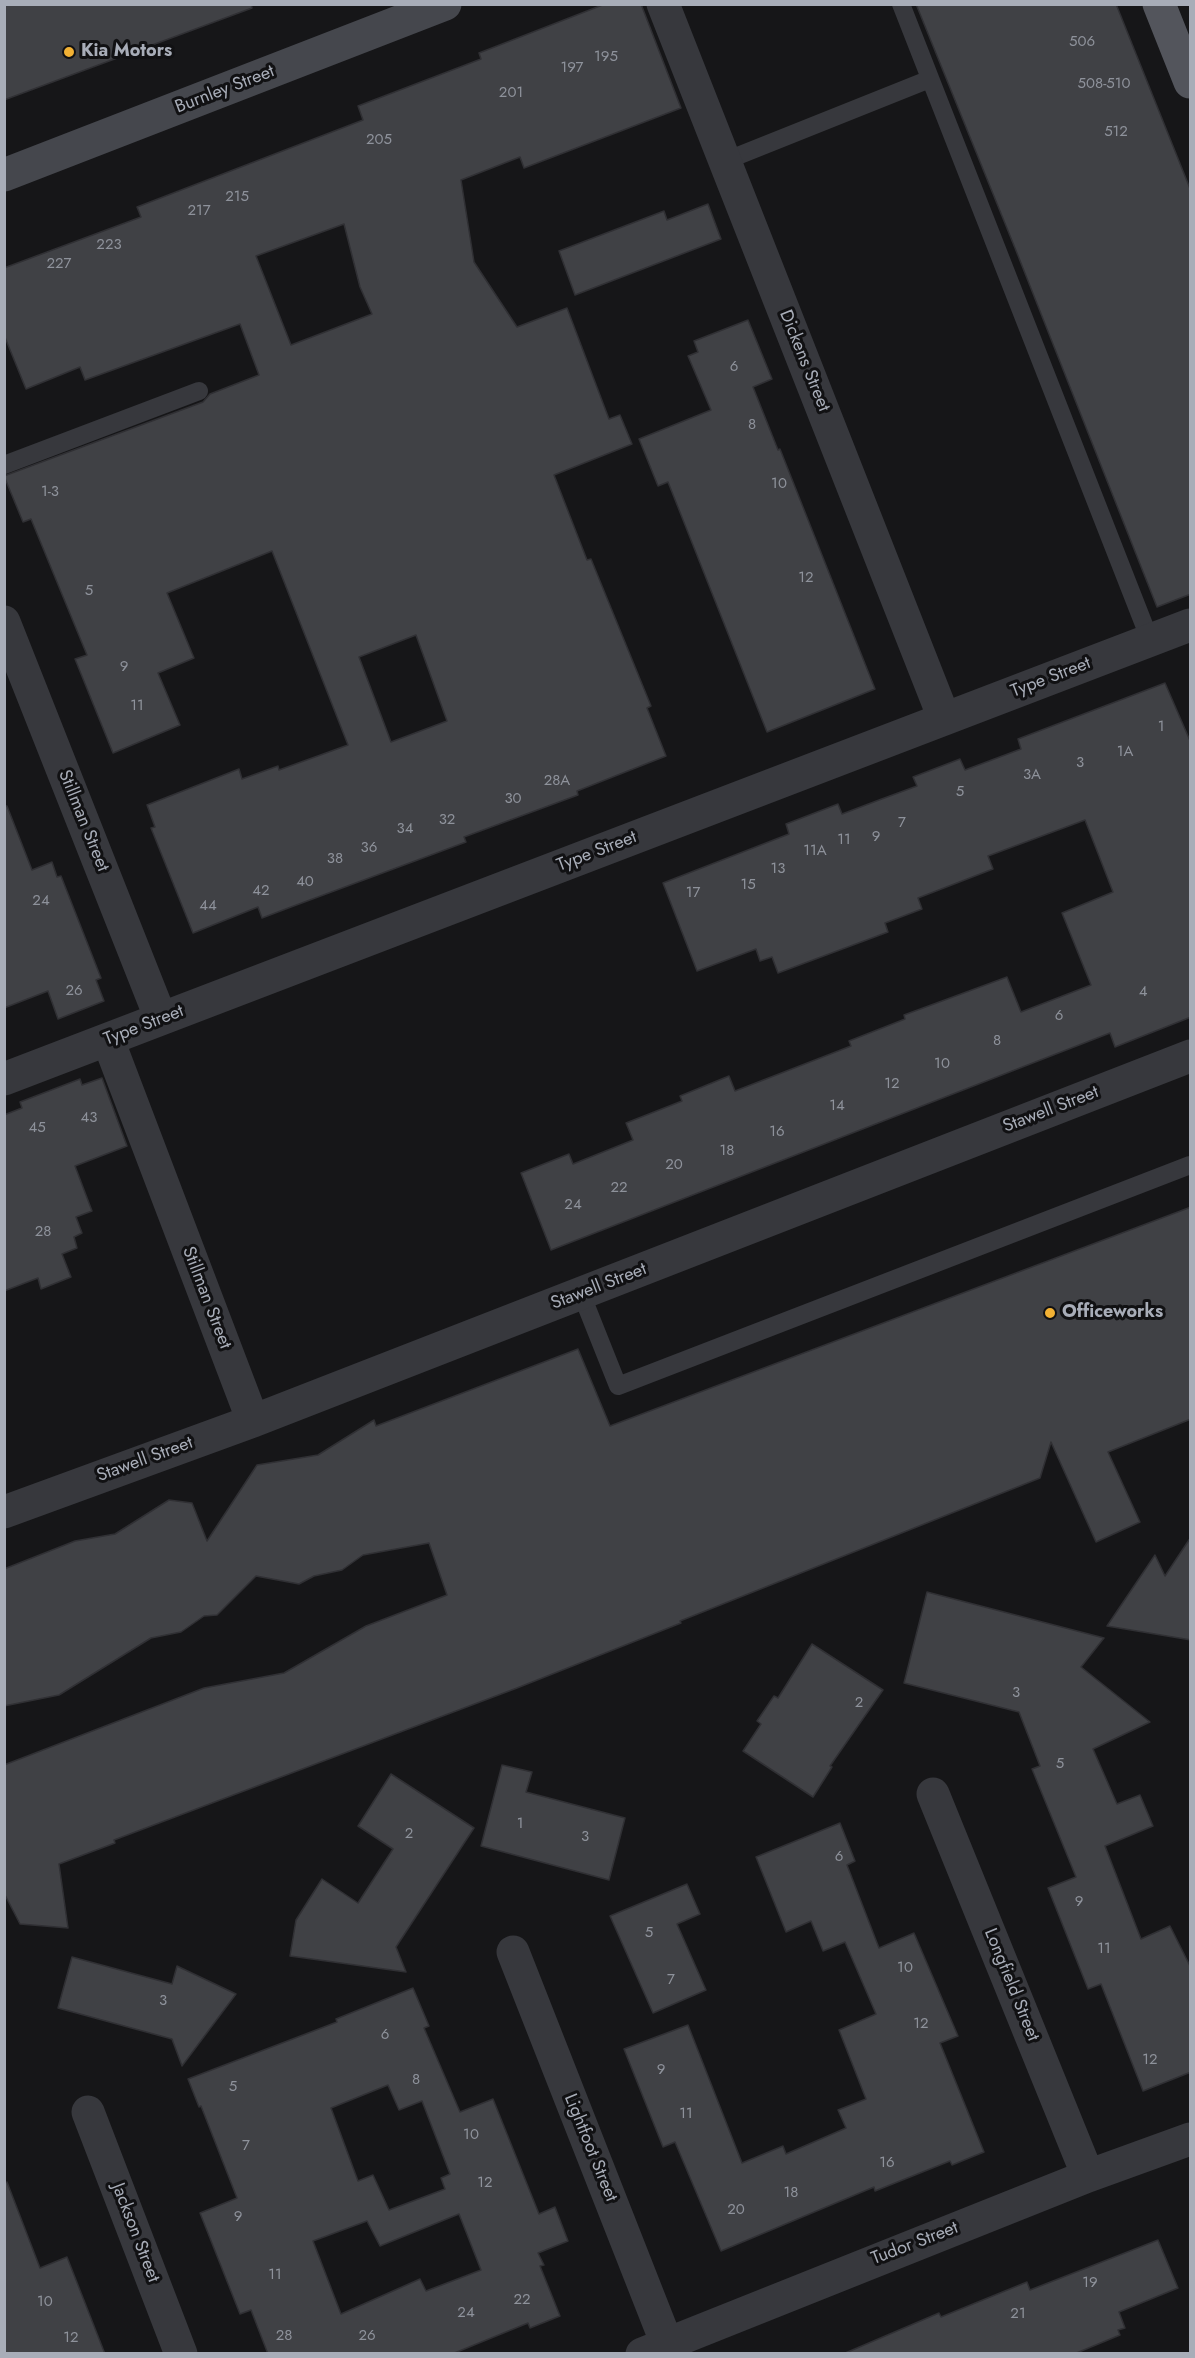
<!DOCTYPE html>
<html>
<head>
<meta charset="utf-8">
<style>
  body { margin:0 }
  #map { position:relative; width:1195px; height:2358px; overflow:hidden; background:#161618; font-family:Jost,sans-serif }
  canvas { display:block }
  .frame { position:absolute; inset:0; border:6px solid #a8adb8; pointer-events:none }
</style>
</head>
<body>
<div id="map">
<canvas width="1195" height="2358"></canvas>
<div class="frame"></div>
</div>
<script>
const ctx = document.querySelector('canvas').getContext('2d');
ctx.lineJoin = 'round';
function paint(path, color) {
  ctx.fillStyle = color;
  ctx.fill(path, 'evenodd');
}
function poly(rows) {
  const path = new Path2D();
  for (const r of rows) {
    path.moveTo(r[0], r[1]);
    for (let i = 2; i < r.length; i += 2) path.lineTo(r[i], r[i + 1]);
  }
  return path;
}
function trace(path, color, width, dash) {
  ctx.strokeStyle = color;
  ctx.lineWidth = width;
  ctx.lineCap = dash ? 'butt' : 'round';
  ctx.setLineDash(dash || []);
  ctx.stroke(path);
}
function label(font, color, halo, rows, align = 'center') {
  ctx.font = font + ' Jost,sans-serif';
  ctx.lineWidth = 6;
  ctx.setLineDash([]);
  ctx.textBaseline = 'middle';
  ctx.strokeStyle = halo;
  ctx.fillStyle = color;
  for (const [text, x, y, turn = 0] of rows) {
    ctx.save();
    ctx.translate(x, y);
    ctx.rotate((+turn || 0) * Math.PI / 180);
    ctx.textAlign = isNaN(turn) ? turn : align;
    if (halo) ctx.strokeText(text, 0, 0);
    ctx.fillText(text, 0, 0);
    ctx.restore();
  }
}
const building = poly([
  [4,4,251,4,252,8,4,100,4,4],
  [605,4,641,4,681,108,524,168,520,157,461,180,474,262,517,327,567,308,609,419,620,415,632,444,554,475,587,560,591,559,651,706,647,708,666,756,577,791,578,795,464,837,466,842,291,907,262,918,258,907,193,933,151,828,155,827,147,805,239,769,242,779,278,766,279,770,348,745,272,551,167,593,194,658,158,673,180,725,113,753,75,659,87,655,31,519,23,522,4,476,203,402,210,394,259,375,240,324,85,380,80,367,26,389,4,335,4,268,141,217,137,207,363,120,358,106,481,59,479,53,605,4],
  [344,224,360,287,372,314,291,345,256,256,344,224],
  [416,635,447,721,391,742,359,657,416,635],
  [916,4,1116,4,1191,191,1191,594,1157,607,1015,248,916,4],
  [708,204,721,239,575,295,559,251,664,211,667,220,708,204],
  [748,320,772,379,753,387,778,450,780,449,875,689,767,732,668,482,658,486,639,439,711,410,688,356,698,352,694,341,748,320],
  [1165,683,1191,743,1191,1017,1115,1047,1110,1033,551,1250,521,1173,569,1154,573,1164,633,1140,626,1123,682,1101,680,1096,729,1076,735,1091,851,1046,849,1041,905,1019,904,1015,1007,977,1021,1012,1091,985,1062,913,1113,892,1085,820,988,856,993,869,918,898,922,909,885,923,888,932,778,973,772,957,760,961,756,949,697,971,663,883,789,834,786,824,838,804,842,814,879,800,917,786,913,777,960,759,965,770,1021,749,1018,739,1165,683],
  [4,806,7,806,32,870,52,862,57,877,61,876,101,978,96,980,104,1001,58,1019,48,991,4,1008,4,806],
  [102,1078,127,1146,75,1166,92,1211,76,1217,82,1233,74,1237,77,1248,62,1254,71,1277,41,1289,38,1278,4,1291,4,1115,22,1108,20,1102,80,1079,82,1085,102,1078],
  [1191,1207,1191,1419,1108,1452,1140,1522,1096,1542,1051,1442,1040,1478,680,1621,681,1623,517,1688,114,1840,115,1843,59,1864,68,1928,20,1924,4,1893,4,1765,204,1688,284,1673,366,1626,447,1595,429,1543,363,1555,342,1570,314,1576,299,1584,256,1576,217,1615,204,1616,181,1632,151,1638,59,1695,4,1706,4,1569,75,1541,115,1534,169,1500,192,1503,207,1541,257,1465,318,1455,374,1420,376,1426,578,1349,610,1426,1191,1207],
  [1191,1537,1191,1640,1107,1626,1155,1555,1165,1576,1191,1537],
  [927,1592,1104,1638,1081,1667,1150,1722,1093,1749,1117,1804,1140,1795,1153,1826,1105,1846,1141,1939,1170,1926,1191,1968,1191,2072,1143,2091,1101,1984,1088,1989,1048,1888,1076,1877,1032,1769,1040,1766,1019,1712,904,1683,927,1592],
  [812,1644,883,1690,830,1766,832,1767,813,1797,743,1751,761,1724,757,1721,774,1696,778,1698,812,1644],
  [502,1765,532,1772,526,1792,625,1818,609,1880,481,1846,502,1765],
  [391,1774,474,1828,396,1947,406,1972,290,1956,296,1920,322,1879,358,1903,393,1849,358,1826,391,1774],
  [840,1823,855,1861,847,1865,879,1948,914,1933,958,2036,940,2043,984,2152,952,2165,950,2161,875,2191,874,2187,721,2251,675,2142,663,2147,624,2049,688,2025,742,2163,783,2146,786,2154,846,2128,838,2110,866,2099,839,2030,876,2014,845,1942,823,1951,811,1921,786,1932,756,1857,840,1823],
  [687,1884,700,1914,677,1924,706,1990,653,2013,610,1916,687,1884],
  [72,1957,172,1984,177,1966,236,1994,182,2066,172,2039,58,2008,72,1957],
  [413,1988,429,2026,424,2028,460,2112,493,2099,539,2214,555,2207,568,2241,538,2253,544,2265,540,2266,560,2316,530,2328,528,2323,452,2354,268,2354,251,2310,240,2314,200,2213,237,2198,201,2106,199,2107,188,2079,337,2022,336,2019,413,1988],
  [388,2085,399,2110,422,2101,450,2174,441,2178,445,2189,389,2210,373,2175,358,2181,331,2108,388,2085],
  [459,2214,481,2270,426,2291,420,2279,341,2314,313,2241,367,2221,380,2246,459,2214],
  [7,2182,40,2268,67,2257,105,2354,4,2354,4,2183,7,2182],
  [1158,2240,1178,2288,1119,2312,1125,2328,1118,2330,1120,2335,1074,2354,843,2354,939,2313,941,2317,1027,2282,1030,2290,1158,2240]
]);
paint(building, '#404145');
trace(building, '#303034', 1.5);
trace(poly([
  [901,4,1150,640],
  [725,161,930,79],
  [4,465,199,391],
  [581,1293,618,1386,1190,1165]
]), '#37383d', 18);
trace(poly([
  [663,4,944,718],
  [4,622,161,1019],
  [108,1040,253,1421],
  [4,1079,1190,625],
  [4,1512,253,1421,1190,1056],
  [933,1794,1088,2176],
  [513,1952,667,2344],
  [88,2112,181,2354],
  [642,2354,1088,2176,1190,2139]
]), '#37383d', 33);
trace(poly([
  [4,175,445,4]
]), '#45474d', 33);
trace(poly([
  [1159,4,1190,82]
]), '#53555c', 33);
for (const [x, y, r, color] of [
  [69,52,6,"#f2b134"],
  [1050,1313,6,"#f2b134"]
]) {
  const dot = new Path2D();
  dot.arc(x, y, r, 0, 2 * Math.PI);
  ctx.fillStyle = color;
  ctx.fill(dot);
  trace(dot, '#111113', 2);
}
label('15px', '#8e929b', null, [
  ["506",1082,42],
  ["195",606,57],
  ["197",572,68],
  ["508-510",1104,84],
  ["201",511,93],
  ["512",1116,132],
  ["205",379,140],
  ["215",237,197],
  ["217",199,211],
  ["223",109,245],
  ["227",59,264],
  ["6",734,367],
  ["8",752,425],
  ["10",779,484],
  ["1-3",50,492],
  ["12",806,578],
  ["5",89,591],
  ["9",124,667],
  ["11",137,706],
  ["1",1161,727],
  ["1A",1125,752],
  ["3",1080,763],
  ["3A",1032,775],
  ["28A",557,781],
  ["5",960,792],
  ["30",513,799],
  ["32",447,820],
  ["7",902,823],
  ["34",405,829],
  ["9",876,837],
  ["11",844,840],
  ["36",369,848],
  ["11A",815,851],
  ["38",335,859],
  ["13",778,869],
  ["40",305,882],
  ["15",748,885],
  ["42",261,891],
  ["17",693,893],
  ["24",41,901],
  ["44",208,906],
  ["26",74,991],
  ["4",1143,992],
  ["6",1059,1016],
  ["8",997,1041],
  ["10",942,1064],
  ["12",892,1084],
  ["14",837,1106],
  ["43",89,1118],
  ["45",37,1128],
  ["16",777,1132],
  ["18",727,1151],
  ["20",674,1165],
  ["22",619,1188],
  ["24",573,1205],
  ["28",43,1232],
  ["3",1016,1693],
  ["2",859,1703],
  ["5",1060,1764],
  ["1",520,1824],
  ["2",409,1834],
  ["3",585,1837],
  ["6",839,1857],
  ["9",1079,1902],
  ["5",649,1933],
  ["11",1104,1949],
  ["10",905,1968],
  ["7",671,1980],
  ["3",163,2001],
  ["12",921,2024],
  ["6",385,2035],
  ["12",1150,2060],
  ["9",661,2070],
  ["8",416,2080],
  ["5",233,2087],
  ["11",686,2114],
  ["10",471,2135],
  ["7",246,2146],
  ["16",887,2163],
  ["12",485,2183],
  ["18",791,2193],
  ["20",736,2210],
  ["9",238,2217],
  ["11",275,2275],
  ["19",1090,2283],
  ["22",522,2300],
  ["10",45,2302],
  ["24",466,2313],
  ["21",1018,2314],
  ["28",284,2336],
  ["26",367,2336],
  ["12",71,2338]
]);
label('bold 18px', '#a8adb8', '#111113', [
  ["Kia Motors",81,52],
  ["Officeworks",1062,1313]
], 'left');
label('18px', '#a8adb8', '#111113', [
  ["Burnley Street",225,90,-21],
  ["Dickens Street",804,361,68],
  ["Type Street",1051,678,-21],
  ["Stillman Street",83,821,68],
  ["Type Street",597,852,-21],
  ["Type Street",144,1026,-21],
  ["Stawell Street",1051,1110,-21],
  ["Stawell Street",599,1287,-21],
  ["Stillman Street",206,1298,69],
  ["Stawell Street",145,1460,-20],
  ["Longfield Street",1011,1985,68],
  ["Lightfoot Street",590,2148,68],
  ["Jackson Street",135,2233,69],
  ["Tudor Street",915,2244,-21]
]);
</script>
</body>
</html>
